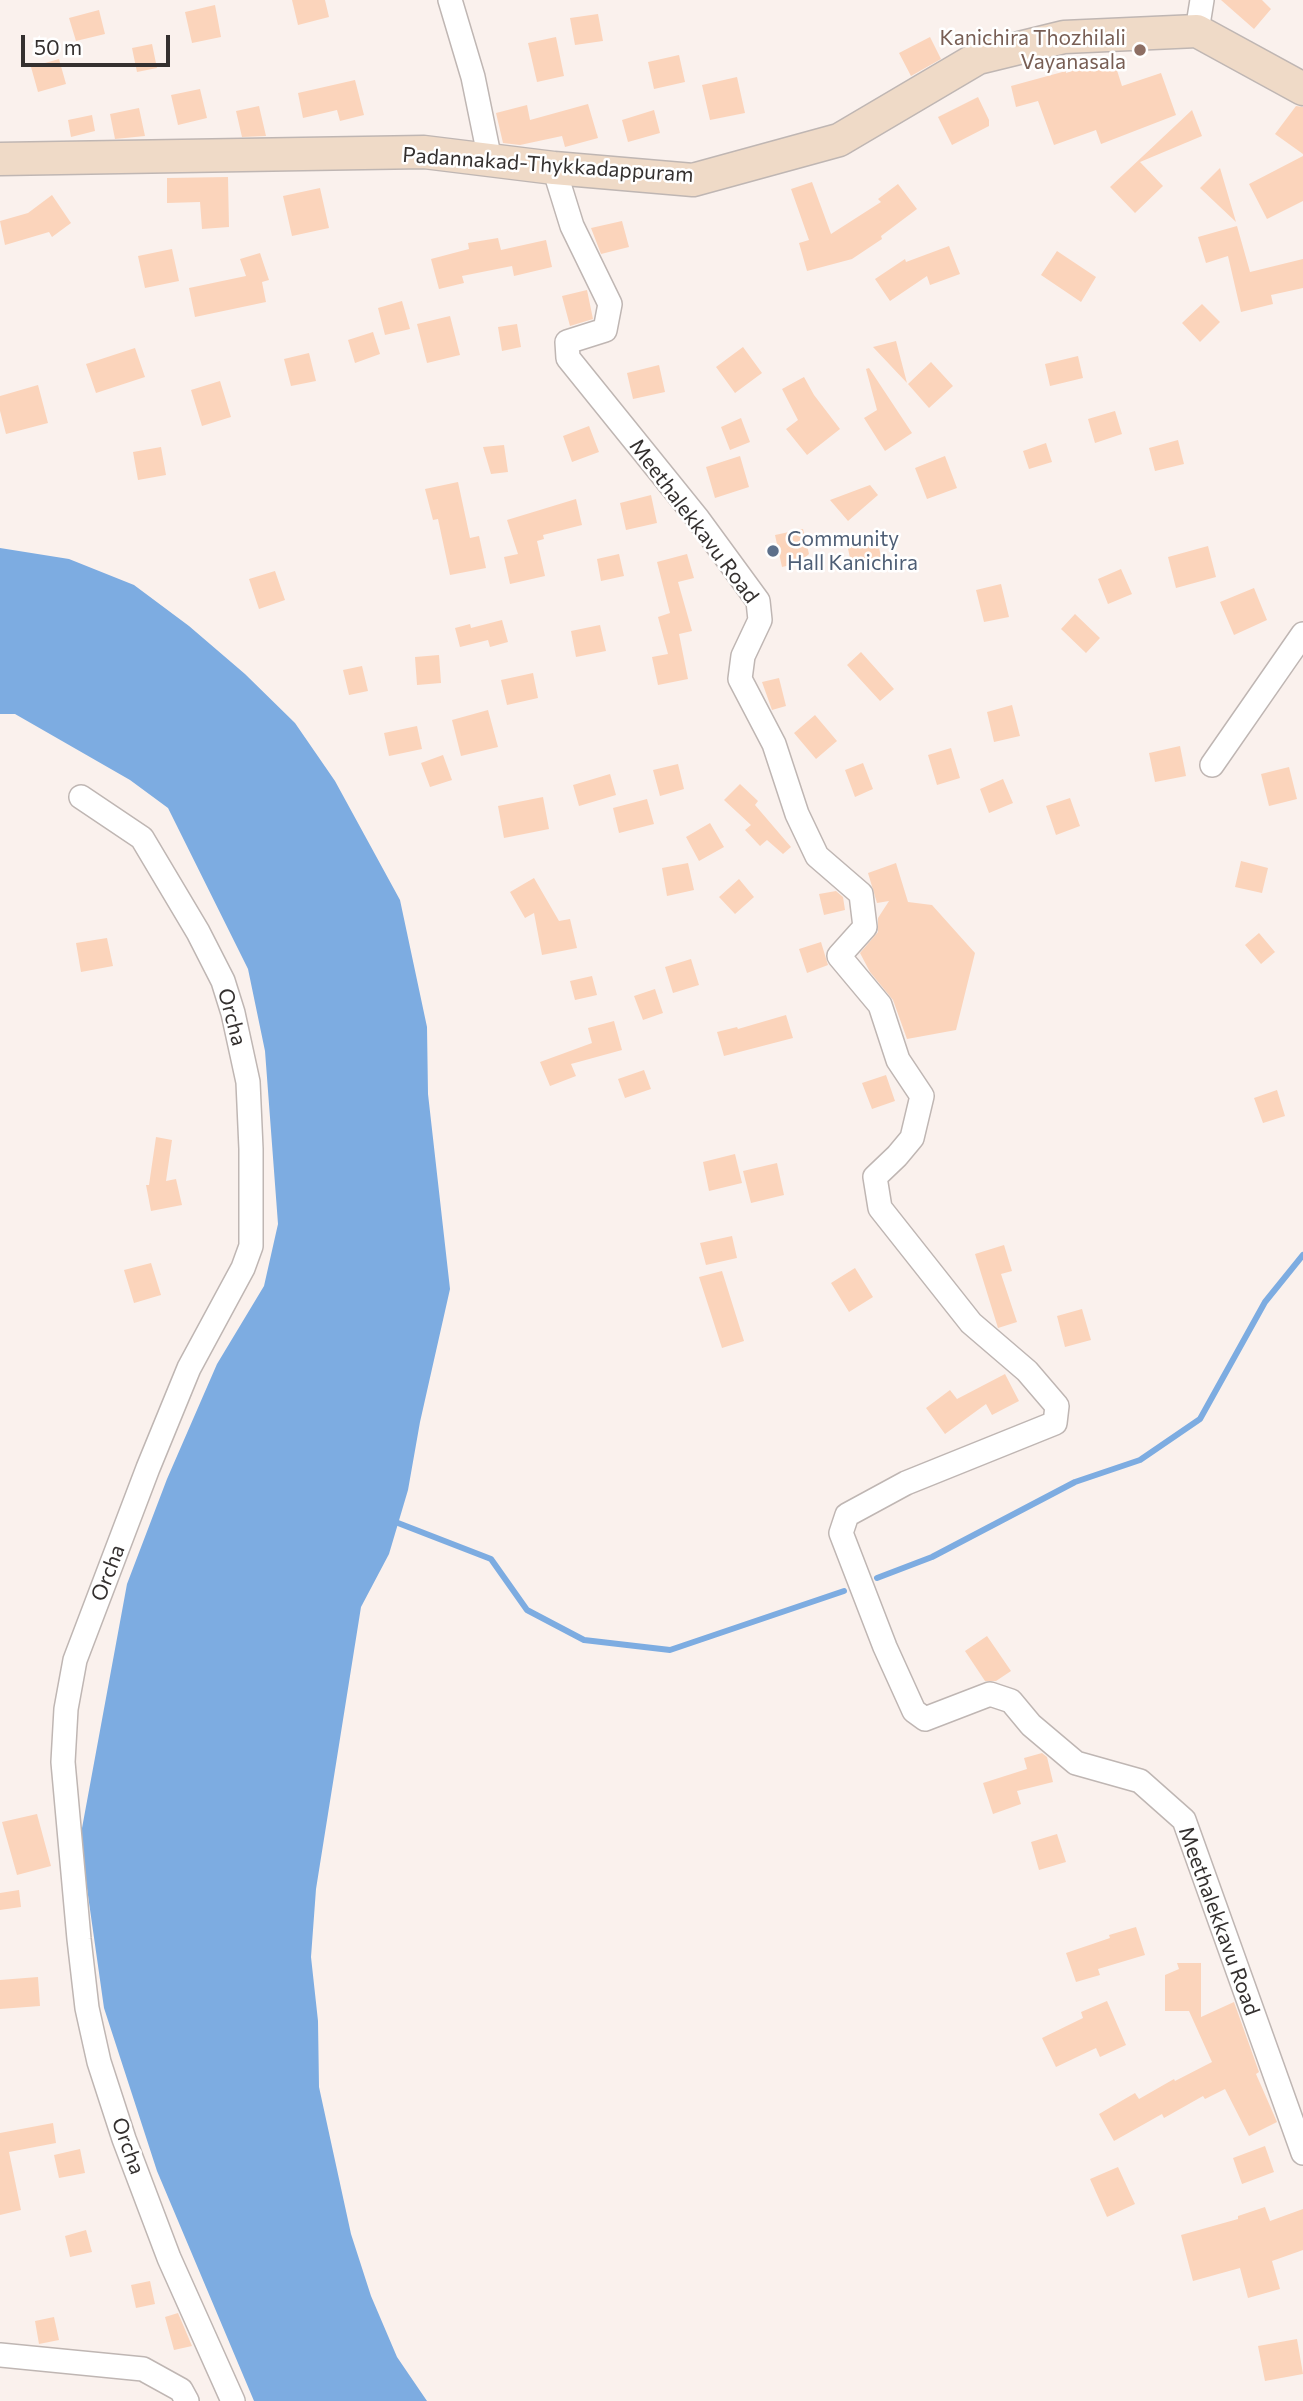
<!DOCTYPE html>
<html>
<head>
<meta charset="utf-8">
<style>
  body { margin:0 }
  #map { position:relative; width:1303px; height:2401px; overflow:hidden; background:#faf1ed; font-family:Commissioner,sans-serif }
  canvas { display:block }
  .scale { position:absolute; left:21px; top:35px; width:149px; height:32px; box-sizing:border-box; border:4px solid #34302f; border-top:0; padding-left:9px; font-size:21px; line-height:24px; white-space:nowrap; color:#34302f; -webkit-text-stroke:5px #fff; paint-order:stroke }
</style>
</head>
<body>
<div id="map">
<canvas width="1303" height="2401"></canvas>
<div class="scale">50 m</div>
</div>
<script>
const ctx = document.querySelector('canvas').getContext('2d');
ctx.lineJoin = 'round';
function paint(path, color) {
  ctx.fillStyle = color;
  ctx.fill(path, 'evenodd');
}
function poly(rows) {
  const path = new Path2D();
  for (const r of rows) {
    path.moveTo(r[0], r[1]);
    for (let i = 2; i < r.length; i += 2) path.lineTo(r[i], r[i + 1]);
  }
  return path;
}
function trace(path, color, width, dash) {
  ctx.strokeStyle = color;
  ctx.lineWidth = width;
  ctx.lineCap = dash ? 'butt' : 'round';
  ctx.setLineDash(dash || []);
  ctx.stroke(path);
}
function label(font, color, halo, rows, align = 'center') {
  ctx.font = font + ' Commissioner,sans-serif';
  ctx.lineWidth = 5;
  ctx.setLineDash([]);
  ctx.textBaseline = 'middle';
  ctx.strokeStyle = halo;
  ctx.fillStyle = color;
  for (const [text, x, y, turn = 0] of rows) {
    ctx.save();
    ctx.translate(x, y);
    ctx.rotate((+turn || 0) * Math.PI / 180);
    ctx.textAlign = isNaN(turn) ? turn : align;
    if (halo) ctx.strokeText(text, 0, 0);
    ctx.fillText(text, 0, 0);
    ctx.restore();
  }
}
paint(poly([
  [0,548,69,559,134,585,189,626,245,674,295,723,335,781,400,900,427,1027,428,1094,450,1289,420,1422,408,1490,389,1554,361,1607,316,1889,311,1957,318,2021,319,2087,351,2234,371,2296,397,2357,427,2401,254,2401,157,2171,104,2008,80,1839,127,1584,167,1479,217,1364,264,1286,278,1224,265,1051,248,969,168,808,130,780,15,714,0,714]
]), '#7dace1');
trace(poly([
  [398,1523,491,1559,527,1610,584,1640,670,1650,844,1591],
  [877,1578,932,1557,1075,1482,1140,1460,1200,1419,1265,1302,1303,1255]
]), '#7dace1', 6);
paint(poly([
  [292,0,325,0,329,17,298,25],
  [1221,0,1262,0,1271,9,1254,29],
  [215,5,221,37,192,43,185,12],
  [99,10,105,34,76,41,69,18],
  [598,14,603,41,575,45,570,18],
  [556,37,564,76,537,82,528,43],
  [930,37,941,59,911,76,899,53],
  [152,44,157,68,137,72,132,48],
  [679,55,685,82,654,89,648,62],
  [1113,58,1122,86,1161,73,1176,115,1101,144,1096,130,1054,145,1038,101,1016,107,1011,86,1066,71,1066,73],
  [59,59,66,84,38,92,31,67],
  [737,77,745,113,710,120,702,85],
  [355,80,364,115,340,121,337,110,303,118,298,93],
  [200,89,207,118,178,125,171,95],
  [978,97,989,120,989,126,952,145,938,117],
  [588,104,598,138,565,147,562,136,520,145,503,143,496,113,527,105,530,120],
  [259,106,266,136,242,137,236,111],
  [1296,106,1303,107,1303,154,1275,134],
  [139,108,145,136,115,139,110,114],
  [654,110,660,133,628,142,622,120],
  [1192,110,1202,136,1140,162,1163,186,1135,213,1110,187],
  [92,115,95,131,71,137,68,120],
  [1303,156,1303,201,1267,219,1249,184],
  [1220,168,1236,222,1200,188],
  [228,177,229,227,202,229,200,202,167,203,167,178],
  [812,182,831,234,881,202,878,199,898,184,917,209,881,236,882,239,852,259,807,271,799,243,809,240,791,189],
  [320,188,329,228,292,236,283,196],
  [52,195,71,223,52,237,49,232,5,245,0,221,28,213],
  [622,221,629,247,601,254,591,228],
  [1237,226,1250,272,1303,259,1303,288,1271,295,1273,304,1241,312,1228,256,1206,263,1198,237],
  [498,238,501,250,546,240,552,267,514,276,512,266,462,276,464,283,439,289,431,259,469,249,468,243],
  [949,246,960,274,930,285,927,276,890,301,875,279,905,259,906,262],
  [172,249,179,281,145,288,138,256],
  [1057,251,1096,277,1081,302,1041,275],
  [260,253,269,280,262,282,266,302,195,317,189,288,246,276,240,259],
  [587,290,593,319,570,326,562,296],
  [402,301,410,329,385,335,378,308],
  [1202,304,1220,322,1200,342,1182,323],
  [450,316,460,355,427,363,417,324],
  [517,324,521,347,502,351,498,327],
  [373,332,380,354,355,363,348,340],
  [896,341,907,383,873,347],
  [743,347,762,373,735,393,716,367],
  [135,348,145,377,96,393,86,364],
  [309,353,316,381,291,386,284,359],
  [1078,356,1083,378,1050,386,1045,364],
  [931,362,953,386,929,408,908,384],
  [659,365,665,392,633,399,627,373],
  [869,368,912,433,885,451,864,418,877,410,866,369],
  [804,377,814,395,840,429,807,455,786,429,798,420,782,389],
  [220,381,231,417,202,426,191,390],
  [38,385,48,423,6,434,0,411,0,396],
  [1115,411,1122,434,1095,443,1088,419],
  [741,418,750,442,730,450,721,427],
  [589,426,599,452,572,462,563,436],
  [1178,440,1184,464,1155,471,1149,448],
  [1046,443,1052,462,1029,469,1023,451],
  [504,445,508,472,491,474,483,447],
  [161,447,166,475,138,480,133,452],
  [740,456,749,487,715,498,706,467],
  [945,456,957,488,927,499,915,468],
  [458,482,470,538,479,536,486,568,450,575,438,519,433,520,425,489],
  [870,485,878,495,848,521,830,500],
  [651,495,657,523,626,530,620,503],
  [576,499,582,525,543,535,544,539,537,541,545,576,510,584,504,557,518,554,507,520],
  [803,529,809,554,799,563,782,567,775,535],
  [876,533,881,557,851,563,846,539],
  [1208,546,1216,577,1176,588,1168,557],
  [619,554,624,576,601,581,597,559],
  [687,554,694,578,678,582,692,631,679,634,688,679,658,685,652,657,668,654,658,617,670,613,657,562],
  [1121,569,1132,594,1108,604,1098,579],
  [275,571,285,600,259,609,249,579],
  [1001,584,1009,617,984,622,976,590],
  [1254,588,1267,620,1234,635,1220,602],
  [1075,614,1100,638,1086,653,1061,629],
  [502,620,508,642,490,647,488,640,460,647,455,628,470,624,471,628],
  [600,625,606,651,576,657,571,631],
  [861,652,894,689,880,701,847,665],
  [439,655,441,683,417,685,415,657],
  [362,666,368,691,349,695,343,670],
  [533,673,538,698,507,705,501,680],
  [779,678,786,706,772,710,762,682],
  [1012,705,1020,736,994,742,987,712],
  [488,710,498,747,461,756,452,720],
  [815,715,837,741,816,759,794,733],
  [417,726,422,749,389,756,384,733],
  [1180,746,1186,776,1155,782,1149,753],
  [951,748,960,778,937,785,928,755],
  [443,755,452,780,430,787,421,763],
  [863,763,873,789,855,797,845,770],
  [678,764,684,789,660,796,653,770],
  [1289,767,1297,799,1269,806,1261,774],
  [610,774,616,795,579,806,573,785],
  [1003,779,1013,803,989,813,980,789],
  [740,784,758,801,755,805,791,847,783,854,767,840,760,846,745,830,751,825,724,800],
  [543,797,549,829,504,838,498,806],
  [1070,798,1080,826,1056,835,1046,806],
  [647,799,654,824,619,833,613,808],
  [710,823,724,847,699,861,686,837],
  [1241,861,1268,868,1262,893,1235,887],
  [688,863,694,890,667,896,662,868],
  [896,863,908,902,932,905,975,953,956,1030,907,1039,893,1000,870,972,860,953,878,932,878,918,889,901,877,903,868,873],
  [534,878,559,921,570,919,577,948,542,955,534,913,525,918,510,892],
  [739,879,754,897,735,914,719,897],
  [836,891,843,897,845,910,824,915,819,894],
  [1259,933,1275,952,1261,964,1245,945],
  [107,938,113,966,81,972,76,943],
  [821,942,828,965,807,973,799,949],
  [691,959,699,985,673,993,665,967],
  [592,976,597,995,575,1000,570,981],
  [655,989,663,1013,643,1020,634,996],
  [786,1015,793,1038,724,1056,717,1032,737,1027,738,1029],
  [614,1021,622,1050,571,1064,576,1076,550,1086,540,1062,592,1043,588,1028],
  [644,1070,651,1089,625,1098,618,1079],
  [886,1075,895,1101,872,1109,862,1083],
  [1277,1090,1285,1116,1263,1123,1254,1098],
  [156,1137,172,1140,166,1181,176,1179,182,1205,151,1211,146,1185,149,1185],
  [735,1154,742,1183,709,1191,703,1162],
  [777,1163,784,1195,751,1203,743,1171],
  [732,1236,737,1258,706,1265,700,1243],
  [1004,1245,1012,1271,1001,1274,1017,1322,998,1328,975,1254],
  [151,1263,161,1295,134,1303,124,1270],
  [855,1268,873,1297,849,1312,831,1283],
  [722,1271,744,1341,722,1348,699,1277],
  [1082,1309,1091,1340,1065,1347,1057,1316],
  [1005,1374,1019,1401,992,1415,986,1404,945,1434,926,1408,950,1390,957,1399],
  [987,1636,1011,1671,996,1681,985,1681,965,1651],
  [1042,1753,1047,1757,1053,1782,1017,1791,1021,1804,993,1814,983,1783,1027,1769,1024,1758],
  [37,1814,51,1866,17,1875,2,1822],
  [1057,1834,1066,1862,1039,1870,1031,1842],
  [19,1890,21,1907,0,1910,0,1893],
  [1136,1927,1145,1955,1098,1969,1100,1975,1076,1982,1066,1953,1110,1938,1109,1935],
  [1177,1963,1201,1963,1201,2017,1234,2002,1259,2072,1256,2074,1277,2122,1249,2136,1225,2089,1205,2099,1203,2096,1164,2118,1162,2114,1114,2141,1099,2114,1135,2093,1139,2099,1174,2079,1175,2081,1212,2062,1189,2011,1165,2011,1165,1975,1179,1969],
  [38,1977,40,2006,0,2009,0,1980],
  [1107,2001,1126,2045,1100,2057,1096,2048,1056,2067,1042,2038,1083,2018,1081,2012],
  [53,2123,56,2143,9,2152,21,2210,0,2215,0,2133],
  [1265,2146,1274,2172,1242,2184,1233,2158],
  [80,2149,85,2173,59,2178,54,2155],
  [1118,2167,1135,2204,1107,2217,1090,2179],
  [1265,2207,1270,2221,1303,2209,1303,2250,1272,2261,1280,2289,1248,2298,1240,2268,1193,2281,1181,2235,1238,2219,1238,2216],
  [86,2230,92,2252,70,2257,65,2236],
  [150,2281,155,2304,136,2308,131,2285],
  [178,2313,192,2346,174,2350,165,2317],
  [54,2317,59,2340,39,2344,35,2321],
  [1297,2339,1303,2374,1265,2381,1258,2346]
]), '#fbd4bb');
const street = poly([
  [450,0,473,77,490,160],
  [1197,31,1202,0],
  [554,168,572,226,610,304,605,330,567,342,568,358,698,519,758,601,760,620,743,656,740,679,774,744,797,814,817,856,861,894,865,927,839,956,880,1005,898,1060,922,1096,912,1138,897,1156,875,1177,880,1208,971,1323,1027,1371,1057,1406,1055,1423,906,1483,847,1515,841,1533,885,1647,914,1711,925,1719,990,1694,1011,1701,1031,1725,1076,1763,1140,1781,1184,1820,1303,2153],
  [1212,765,1303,634],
  [81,797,142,838,198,932,223,981,233,1013,248,1082,251,1149,251,1246,243,1268,189,1368,148,1468,75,1660,66,1709,63,1762,79,1939,87,2008,99,2062,124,2139,169,2258,233,2401],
  [0,2355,143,2369,181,2390,187,2401]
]);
const secondary = poly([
  [0,159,424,152,554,168,693,180,839,140,978,58,1064,37,1197,31,1303,89]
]);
trace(street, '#bfb6b3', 26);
trace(secondary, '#bfb6b3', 35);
trace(street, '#fff', 23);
trace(secondary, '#efdac7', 32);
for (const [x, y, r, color] of [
  [1140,50,7,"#8d6e63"],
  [773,551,7,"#5c6f8a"]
]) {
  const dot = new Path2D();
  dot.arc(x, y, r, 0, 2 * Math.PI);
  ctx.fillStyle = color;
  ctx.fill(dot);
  trace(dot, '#fff', 2.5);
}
label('21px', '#785e54', '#fff', [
  ["Kanichira Thozhilali",1126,38],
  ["Vayanasala",1126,62]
], 'right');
label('21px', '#34302f', '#fff', [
  ["Padannakad-Thykkadappuram",548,165,4],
  ["Meethalekkavu Road",694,521,53],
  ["Orcha",232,1017,75],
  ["Orcha",108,1573,-69],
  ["Meethalekkavu Road",1219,1921,70],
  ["Orcha",128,2146,70]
]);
label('21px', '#4e5e75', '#fff', [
  ["Community",787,539],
  ["Hall Kanichira",787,563]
], 'left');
</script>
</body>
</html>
